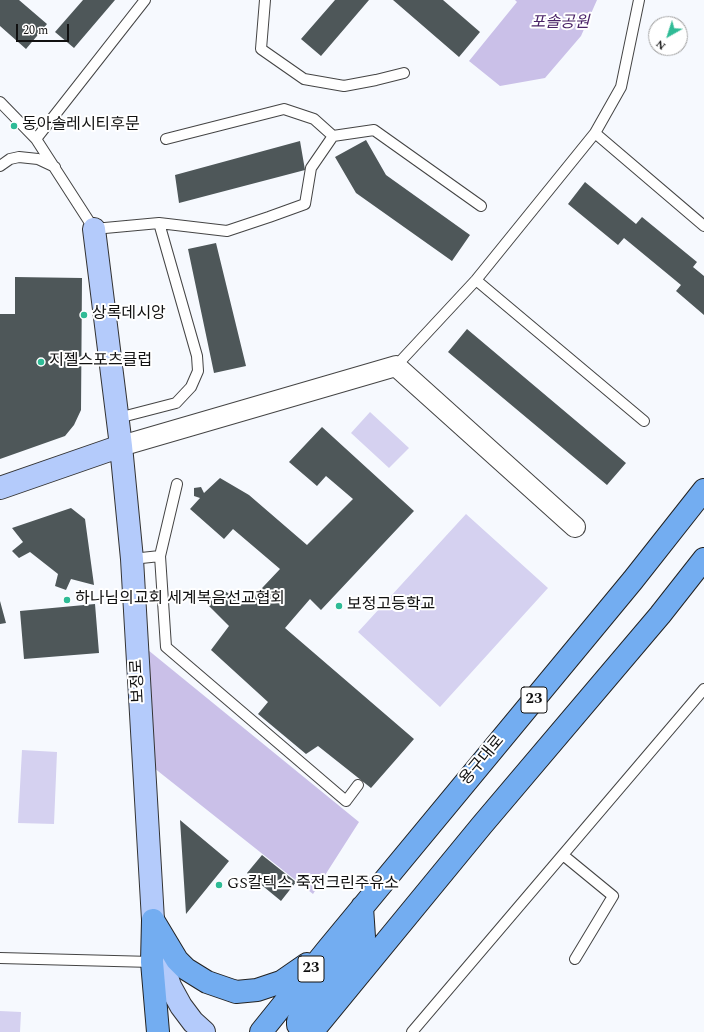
<!DOCTYPE html>
<html>
<head>
<meta charset="utf-8">
<style>
  body { margin:0 }
  #map { position:relative; width:704px; height:1032px; overflow:hidden; background:#f6f9fe; font-family:Spectral,serif }
  canvas { display:block }
  .north { position:absolute; left:648px; top:16px; width:40px; height:40px; box-sizing:border-box; background:#fff; border:1px solid #a0a0a0; border-radius:50%; rotate:219deg; font-size:11px; font-weight:700; line-height:16px; text-align:center; color:#111 }
  .north::after { content:''; display:block; margin:auto; width:14px; height:18px; background:#2fbb96; clip-path:polygon(50% 0,100% 100%,50% 72%,0 100%) }
  .scale { position:absolute; left:16px; top:24px; width:53px; height:18px; box-sizing:border-box; border:2px solid #111; border-top:0; padding-left:5px; font-size:12px; line-height:14px; white-space:nowrap; color:#111; -webkit-text-stroke:3px #fff; paint-order:stroke }
</style>
</head>
<body>
<div id="map">
<canvas width="704" height="1032"></canvas>
<div class="north">N</div>
<div class="scale">20 m</div>
</div>
<script>
const ctx = document.querySelector('canvas').getContext('2d');
ctx.lineJoin = 'round';
function paint(path, color) {
  ctx.fillStyle = color;
  ctx.fill(path, 'evenodd');
}
function poly(rows) {
  const path = new Path2D();
  for (const r of rows) {
    path.moveTo(r[0], r[1]);
    for (let i = 2; i < r.length; i += 2) path.lineTo(r[i], r[i + 1]);
  }
  return path;
}
function trace(path, color, width, dash) {
  ctx.strokeStyle = color;
  ctx.lineWidth = width;
  ctx.lineCap = dash ? 'butt' : 'round';
  ctx.setLineDash(dash || []);
  ctx.stroke(path);
}
function label(font, color, halo, rows, align = 'center') {
  ctx.font = font + ' Spectral,"Noto Sans KR",serif';
  ctx.lineWidth = 4;
  ctx.setLineDash([]);
  ctx.textBaseline = 'middle';
  ctx.strokeStyle = halo;
  ctx.fillStyle = color;
  for (const [text, x, y, turn = 0] of rows) {
    ctx.save();
    ctx.translate(x, y);
    ctx.rotate((+turn || 0) * Math.PI / 180);
    ctx.textAlign = isNaN(turn) ? turn : align;
    if (halo) ctx.strokeText(text, 0, 0);
    ctx.fillText(text, 0, 0);
    ctx.restore();
  }
}
paint(poly([
  [515,0,597,0,581,36,545,78,500,86,469,61,517,2],
  [137,641,359,822,313,894,144,760]
]), '#cac0e8');
paint(poly([
  [370,412,409,448,389,468,351,433],
  [466,514,548,588,440,707,358,632],
  [22,750,57,752,54,824,18,823],
  [0,1011,21,1012,20,1032,0,1032]
]), '#d5d1f0');
paint(poly([
  [0,0,19,0,47,24,26,49,0,26],
  [83,0,115,0,74,48,55,32],
  [335,0,369,0,321,56,301,39],
  [393,0,443,0,480,32,459,57],
  [366,140,386,175,470,235,452,261,356,193,335,157],
  [300,141,305,170,179,203,175,175],
  [585,182,636,224,642,217,697,262,693,267,704,276,704,315,676,291,681,285,624,238,618,245,568,204],
  [216,243,246,366,214,373,188,249],
  [15,277,82,278,81,410,74,425,65,436,0,459,0,314,15,314],
  [467,329,626,463,607,485,448,352],
  [322,427,414,511,321,610,310,599,285,628,414,739,371,788,318,746,306,754,258,714,268,702,211,650,229,626,208,605,221,589,247,604,280,569,233,529,224,539,190,509,200,498,194,496,194,488,201,487,204,493,220,478,249,495,307,545,353,499,326,476,317,486,289,462],
  [71,508,85,519,94,585,71,579,66,590,55,586,58,574,30,552,19,558,12,551,23,542,12,528],
  [0,601,6,623,0,624],
  [95,604,99,653,24,659,20,611],
  [180,820,229,861,186,914],
  [262,855,296,882,281,901,247,873]
]), '#4e5759');
const lane = poly([
  [265,0,261,49,304,79,344,86,376,80,404,73],
  [0,102,36,139,94,229,159,223,227,231,269,217,305,204,311,168,333,136,374,130,481,206],
  [595,133,704,226],
  [36,139,145,0],
  [166,139,284,109,314,119,333,136],
  [0,166,10,159,19,157,38,159,55,167],
  [476,280,644,421],
  [396,366,476,280,595,133,621,87,639,0],
  [118,418,176,403,191,387,198,371,197,356,159,223],
  [160,556,166,647,346,801,358,785],
  [132,559,160,556,177,484],
  [563,855,613,896,575,959],
  [0,958,152,962],
  [412,1032,704,689]
]);
const street = poly([
  [121,446,396,366,575,527]
]);
const secondary = poly([
  [94,229,121,446,132,559,153,920,164,967,170,986,181,1006,193,1022,204,1032],
  [0,488,121,446]
]);
const primary = poly([
  [153,920,177,960,186,969,207,982,236,992,257,990,281,982,307,964],
  [153,920,152,962,158,1032],
  [314,1029,302,1030,298,1025,298,1021,364,937,362,907],
  [261,1032,327,950,633,580,704,490],
  [312,1032,482,825,660,615,704,559]
]);
trace(lane, '#444', 12);
trace(street, '#444', 22);
trace(secondary, '#333', 24);
trace(primary, '#222', 24);
trace(lane, '#fff', 10);
trace(street, '#fff', 20);
trace(secondary, '#b4cbfb', 22);
trace(primary, '#73adf1', 22);
for (const [x, y, r, color] of [
  [14,126,4,"#2fbb96"],
  [84,315,4,"#2fbb96"],
  [41,362,4,"#2fbb96"],
  [67,600,4,"#2fbb96"],
  [339,606,4,"#2fbb96"],
  [219,885,4,"#2fbb96"]
]) {
  const dot = new Path2D();
  dot.arc(x, y, r, 0, 2 * Math.PI);
  ctx.fillStyle = color;
  ctx.fill(dot);
  trace(dot, '#fff', 1.5);
}
for (const [x, y, w] of [
  [534,700,26],
  [311,969,26]
]) {
  const box = new Path2D();
  box.roundRect(x - w / 2, y - 13, w, 26, 3);
  ctx.fillStyle = '#fff';
  ctx.fill(box);
  trace(box, '#111', 1);
}
label('bold 15px', '#111', null, [
  ["23",534,700],
  ["23",311,969]
]);
label('italic 16px', '#4a2367', '#fff', [
  ["포솔공원",560,24]
]);
label('16px', '#111', '#fff', [
  ["동아솔레시티후문",22,126],
  ["상록데시앙",92,315],
  ["지젤스포츠클럽",49,362],
  ["하나님의교회 세계복음선교협회",75,600],
  ["보정고등학교",347,606],
  ["GS칼텍스 죽전크린주유소",227,885]
], 'left');
label('16px', '#111', '#fff', [
  ["보정로",139,681,-93],
  ["용구대로",483,761,-50]
]);
</script>
</body>
</html>
